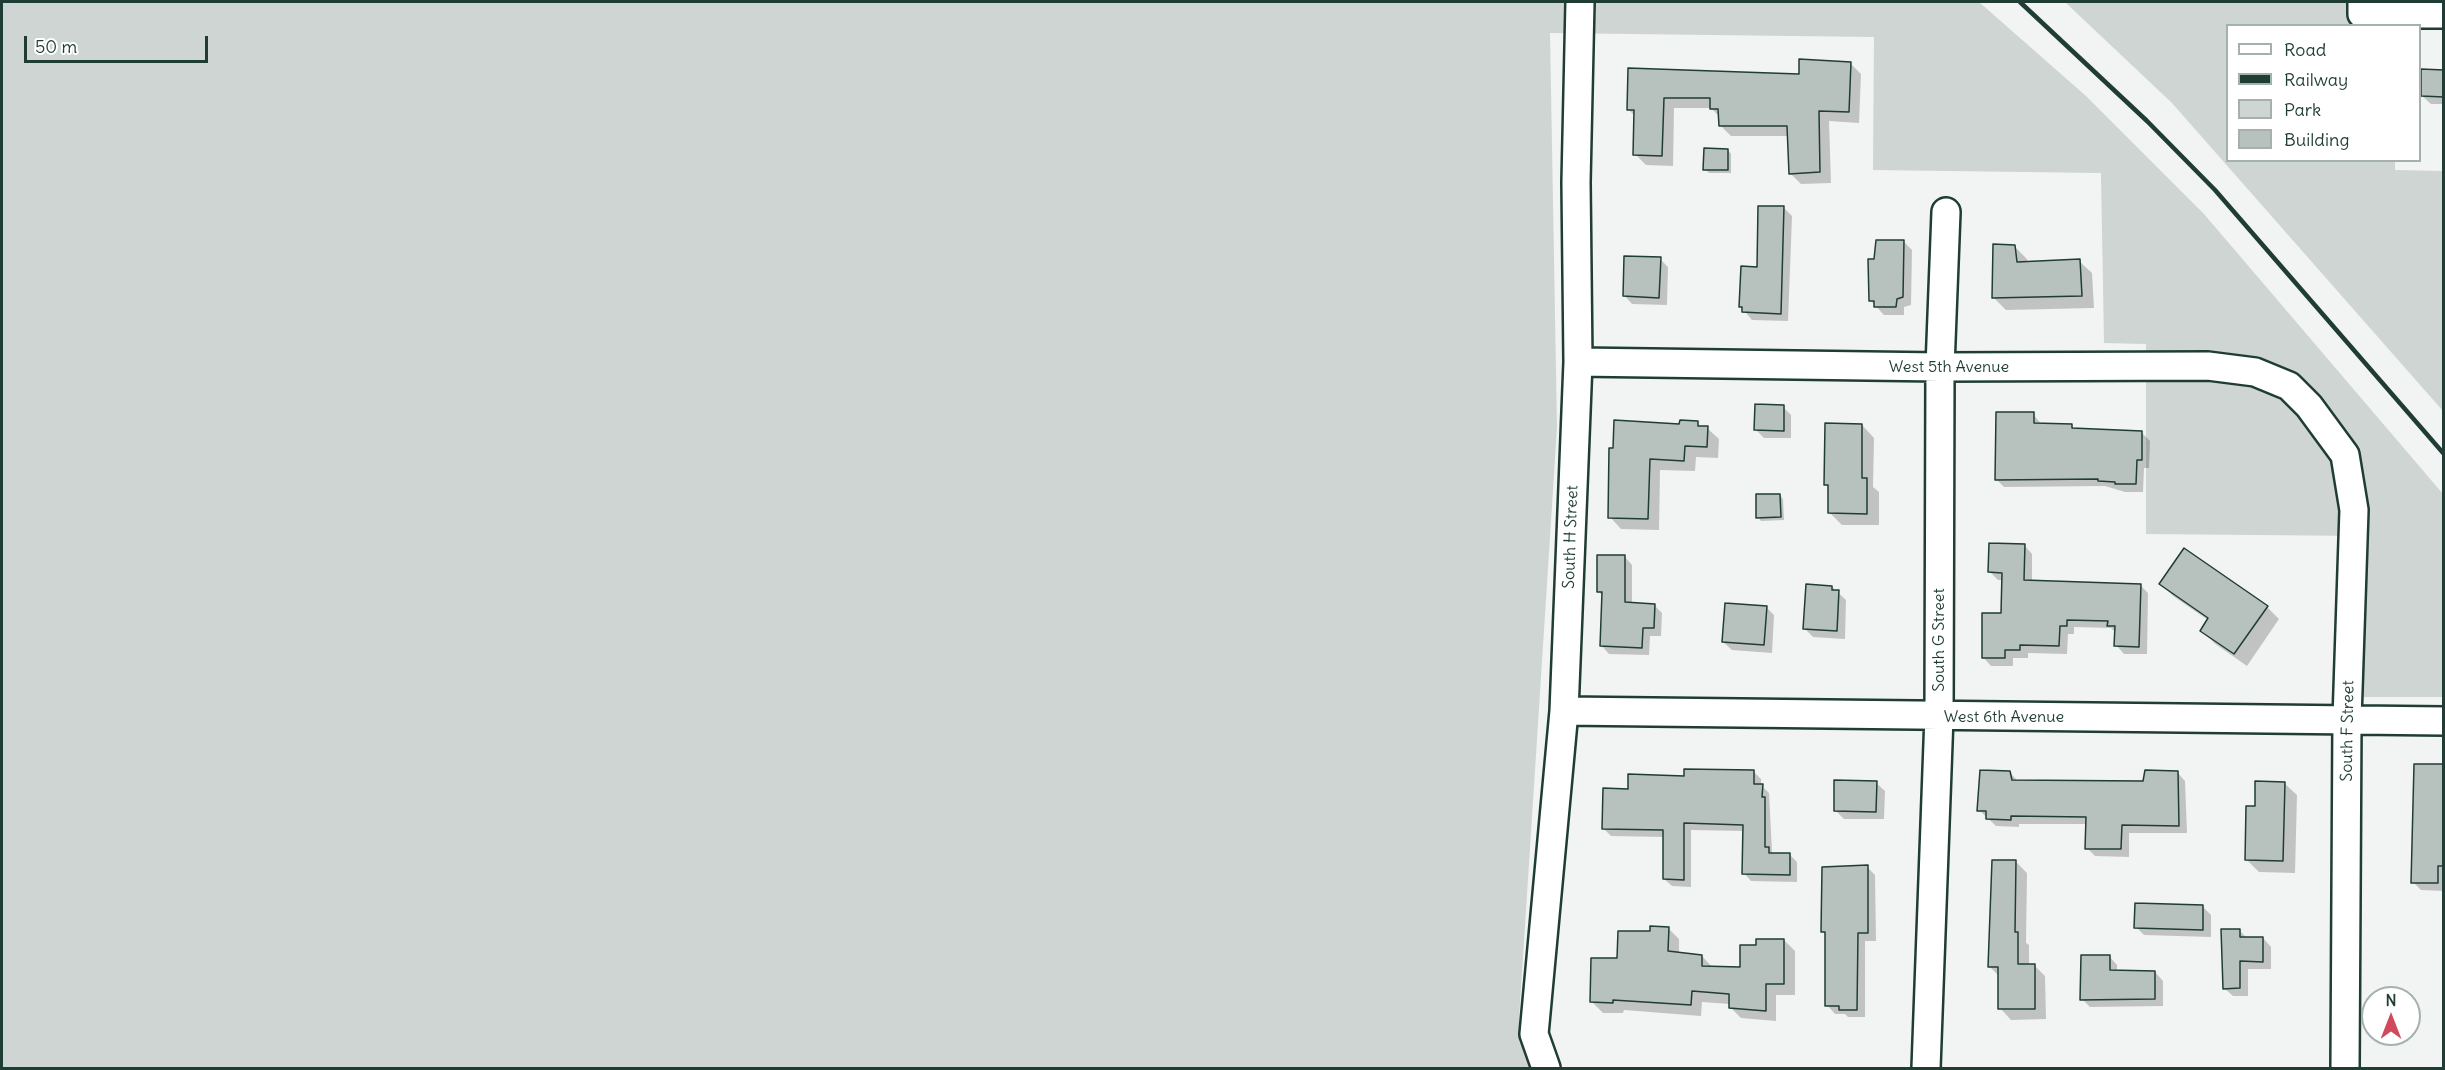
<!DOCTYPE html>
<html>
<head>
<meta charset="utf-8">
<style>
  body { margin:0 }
  #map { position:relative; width:2445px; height:1070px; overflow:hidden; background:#f2f3f3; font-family:Delius,sans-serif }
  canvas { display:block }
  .frame { position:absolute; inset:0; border:3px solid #1f3d34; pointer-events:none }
  .legend { position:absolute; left:2226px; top:24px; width:195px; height:138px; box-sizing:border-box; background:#fff; border:2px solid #a5b1ae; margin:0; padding:8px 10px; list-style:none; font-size:18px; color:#1f3d34 }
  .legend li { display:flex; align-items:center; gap:12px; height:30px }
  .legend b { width:30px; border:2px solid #a5b1ae }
  .north { position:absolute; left:2361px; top:986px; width:60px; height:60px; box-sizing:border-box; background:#fff; border:2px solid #a5b1ae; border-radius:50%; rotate:0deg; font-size:16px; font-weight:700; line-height:24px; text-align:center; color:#1f3d34 }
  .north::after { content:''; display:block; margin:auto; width:21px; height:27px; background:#d1495b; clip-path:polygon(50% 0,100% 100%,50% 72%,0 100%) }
  .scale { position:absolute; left:24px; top:36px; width:184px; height:27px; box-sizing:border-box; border:3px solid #1f3d34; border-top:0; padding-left:8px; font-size:18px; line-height:21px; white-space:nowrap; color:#1f3d34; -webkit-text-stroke:4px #fff; paint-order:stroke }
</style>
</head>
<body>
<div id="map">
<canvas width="2445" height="1070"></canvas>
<div class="frame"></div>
<ul class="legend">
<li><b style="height:8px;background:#fff"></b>Road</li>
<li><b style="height:8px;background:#1f3d34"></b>Railway</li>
<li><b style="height:16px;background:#ced5d3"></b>Park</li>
<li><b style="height:16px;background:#b7c1bd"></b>Building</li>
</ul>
<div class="north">N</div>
<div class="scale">50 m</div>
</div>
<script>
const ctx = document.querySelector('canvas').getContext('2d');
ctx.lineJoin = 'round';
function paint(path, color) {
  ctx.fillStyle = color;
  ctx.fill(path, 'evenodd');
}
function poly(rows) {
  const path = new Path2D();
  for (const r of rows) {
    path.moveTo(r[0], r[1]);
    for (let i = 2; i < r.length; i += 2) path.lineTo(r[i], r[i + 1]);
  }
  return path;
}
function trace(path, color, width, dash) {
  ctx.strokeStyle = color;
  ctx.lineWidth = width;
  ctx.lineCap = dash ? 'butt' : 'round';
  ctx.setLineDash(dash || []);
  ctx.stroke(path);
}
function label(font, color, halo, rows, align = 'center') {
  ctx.font = font + ' Delius,sans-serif';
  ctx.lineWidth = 6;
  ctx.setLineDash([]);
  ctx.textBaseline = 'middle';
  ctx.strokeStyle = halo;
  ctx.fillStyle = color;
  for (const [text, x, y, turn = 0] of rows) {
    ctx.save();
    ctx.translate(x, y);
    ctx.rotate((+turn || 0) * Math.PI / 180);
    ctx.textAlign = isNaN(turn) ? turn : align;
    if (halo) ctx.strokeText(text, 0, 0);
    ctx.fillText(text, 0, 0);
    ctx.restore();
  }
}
paint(poly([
  [2,2,1979,2,2086,96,2204,214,2443,494,2443,697,2363,697,2367,536,2146,534,2146,344,2104,343,2101,173,1873,170,1874,37,1550,33,1557,428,1519,1019,1534,1068,2,1068],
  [2065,2,2350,2,2349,25,2228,26,2228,160,2395,161,2395,170,2443,171,2443,411,2172,103]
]), '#ced5d3');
paint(poly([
  [1850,63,1861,74,1859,123,1829,121,1831,183,1801,184,1790,173,1789,136,1731,136,1720,125,1720,117,1711,108,1674,108,1673,166,1646,165,1635,154,1635,116,1628,109,1630,70,1800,76],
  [2444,71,2444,104,2431,104,2422,96],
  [1728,150,1731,154,1731,173,1709,173,1705,169],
  [1784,208,1792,216,1788,321,1752,320,1740,306],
  [1904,242,1912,250,1911,305,1904,307,1904,315,1884,315,1871,301],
  [2014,246,2027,259,2028,263,2079,261,2092,273,2094,308,2006,310,1993,297],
  [1660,259,1668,267,1667,305,1632,304,1624,295],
  [1783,407,1791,415,1791,438,1764,438,1755,429],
  [2033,414,2042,425,2142,433,2150,441,2149,468,2144,468,2143,492,2125,492,2105,486,2004,487,1996,479],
  [1697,423,1702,428,1707,428,1719,439,1718,458,1696,457,1695,471,1660,470,1659,530,1621,529,1610,517,1611,450],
  [1862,425,1874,438,1873,487,1879,492,1879,525,1842,525,1829,512,1829,488,1826,485],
  [1780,495,1783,499,1784,520,1761,521,1758,517],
  [2024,545,2032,554,2032,582,2140,585,2148,593,2147,654,2124,654,2116,645,2116,633,2111,628,2074,627,2074,634,2068,634,2067,654,2028,653,2028,658,2013,658,2013,666,1991,666,1983,657,2003,614,2004,580,1998,580,1990,572],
  [1624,556,1632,565,1632,604,1654,605,1662,613,1661,636,1650,636,1649,655,1609,654,1601,645,1603,596,1598,591],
  [2161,584,2267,607,2279,619,2247,666,2214,643,2202,630,2208,620,2173,596],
  [1832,587,1846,600,1845,639,1813,637,1805,629],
  [1766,607,1774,615,1772,653,1732,650,1723,642],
  [2444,765,2444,891,2421,890,2413,882],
  [1754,772,1761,779,1761,785,1769,793,1772,852,1775,855,1789,854,1797,862,1797,882,1751,881,1744,873,1745,831,1691,830,1691,887,1672,886,1664,879,1665,837,1611,836,1603,828,1629,791,1686,778],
  [2177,772,2185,781,2187,833,2129,833,2129,857,2095,856,2087,848,2088,824,2019,824,2019,827,1996,826,1979,810,2010,773,2018,781,2144,782],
  [1876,783,1885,791,1884,819,1844,819,1835,810],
  [2284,783,2297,795,2295,873,2259,872,2247,860,2256,808],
  [2016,862,2027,873,2026,943,2029,945,2029,965,2034,965,2045,976,2046,1019,2011,1020,2000,1008,1999,976,1989,966],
  [1867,867,1875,875,1876,941,1865,941,1865,1017,1848,1017,1845,1014,1835,1014,1827,1005,1827,936,1822,931],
  [2203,907,2211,915,2211,937,2144,935,2136,927],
  [1668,928,1679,939,1679,954,1702,956,1713,968,1742,969,1758,947,1784,940,1795,951,1795,995,1776,995,1776,1021,1741,1018,1730,1007,1730,1004,1702,1002,1701,1016,1624,1010,1623,1013,1603,1013,1592,1002,1619,959,1651,933],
  [2240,931,2247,938,2263,938,2271,947,2271,969,2248,969,2248,996,2233,996,2224,988],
  [2109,956,2117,965,2117,972,2155,972,2163,981,2163,1006,2090,1007,2082,999]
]), '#0003');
const building = poly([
  [1799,59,1851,62,1849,112,1819,111,1820,172,1789,174,1787,126,1719,126,1718,109,1710,109,1710,98,1664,98,1662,156,1633,155,1634,110,1627,110,1628,68,1799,74,1799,59],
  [2421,69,2444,70,2444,97,2421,96,2421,69],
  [1704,148,1728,149,1728,170,1703,170,1704,148],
  [1758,206,1784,206,1781,314,1742,312,1742,307,1739,307,1741,266,1757,267,1758,206],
  [1876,240,1904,240,1903,297,1897,299,1896,307,1874,307,1874,301,1869,301,1868,259,1874,259,1876,240],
  [1993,244,2015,245,2017,262,2080,259,2082,296,1992,298,1993,244],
  [1624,256,1661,257,1659,298,1623,296,1624,256],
  [1755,404,1784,405,1784,431,1754,430,1755,404],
  [1996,412,2034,412,2034,423,2072,424,2072,428,2142,431,2142,460,2137,460,2136,484,2115,484,2115,482,2098,481,2098,479,1995,480,1996,412],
  [1614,420,1679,424,1680,420,1698,421,1698,426,1708,426,1707,447,1685,446,1684,461,1650,459,1648,519,1608,518,1609,448,1613,448,1614,420],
  [1825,423,1862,424,1862,478,1867,478,1867,514,1828,513,1828,485,1824,485,1825,423],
  [1756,494,1780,494,1781,517,1756,518,1756,494],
  [1989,543,2025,544,2024,580,2141,584,2139,647,2114,646,2115,626,2107,626,2108,621,2067,620,2067,626,2060,626,2059,646,2020,645,2020,650,2005,650,2005,658,1982,658,1982,613,2001,613,2002,573,1988,572,1989,543],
  [2184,548,2268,606,2234,654,2200,631,2208,618,2159,584,2184,548],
  [1597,555,1625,555,1625,602,1655,604,1654,628,1643,628,1642,648,1600,646,1602,592,1597,592,1597,555],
  [1806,584,1832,586,1832,590,1839,590,1837,631,1803,629,1806,584],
  [1725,603,1767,606,1764,645,1722,642,1725,603],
  [2414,764,2444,764,2444,866,2438,866,2438,883,2411,883,2414,764],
  [1684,769,1754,770,1754,784,1763,784,1762,797,1765,797,1765,847,1769,847,1769,853,1790,853,1790,875,1742,874,1743,825,1684,823,1684,880,1663,879,1663,830,1602,829,1603,788,1628,789,1628,774,1684,776,1684,769],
  [1980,770,2010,771,2012,780,2143,781,2145,770,2178,771,2179,826,2122,825,2121,849,2085,849,2086,817,2011,816,2011,820,1986,819,1986,811,1977,811,1980,770],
  [1834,780,1877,781,1876,812,1834,811,1834,780],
  [2255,781,2285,782,2283,861,2245,860,2246,806,2255,806,2255,781],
  [1992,860,2016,860,2015,932,2018,932,2018,964,2035,964,2035,1009,1998,1009,1998,967,1988,967,1992,860],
  [1868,865,1868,933,1858,933,1857,1010,1839,1010,1839,1006,1825,1006,1825,932,1821,932,1822,867,1868,865],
  [2135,903,2203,905,2203,930,2134,928,2135,903],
  [1650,926,1669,927,1668,951,1702,955,1702,966,1740,967,1740,945,1756,945,1756,939,1784,939,1784,984,1766,984,1766,1011,1729,1008,1729,994,1692,991,1691,1005,1613,1000,1613,1003,1590,1002,1591,958,1617,958,1618,931,1650,931,1650,926],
  [2221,929,2240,929,2240,937,2263,937,2263,962,2240,961,2240,988,2223,989,2221,929],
  [2081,955,2110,955,2110,970,2155,971,2155,999,2080,1000,2081,955]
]);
paint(building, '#b7c1bd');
trace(building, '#1f3d34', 1.5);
const minor = poly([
  [2362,2,2362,14,2444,14],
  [1578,362,1940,367,2208,366,2255,372,2289,386,2309,406,2345,455,2354,510,2347,719,2345,1068],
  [1564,711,2444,721],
  [1546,1068,1534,1034,1564,711,1578,362,1576,182,1580,2],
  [1926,1068,1939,716,1940,367,1946,212]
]);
trace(minor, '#1f3d34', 32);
trace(minor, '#fff', 27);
trace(poly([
  [2020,2,2147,121,2215,190,2444,454]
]), '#1f3d34', 4.5);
label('16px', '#1f3d34', '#fff', [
  ["West 5th Avenue",1949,367],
  ["South H Street",1571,537,-88],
  ["South G Street",1939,640,-90],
  ["West 6th Avenue",2004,717],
  ["South F Street",2348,731,-89]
]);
</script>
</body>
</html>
